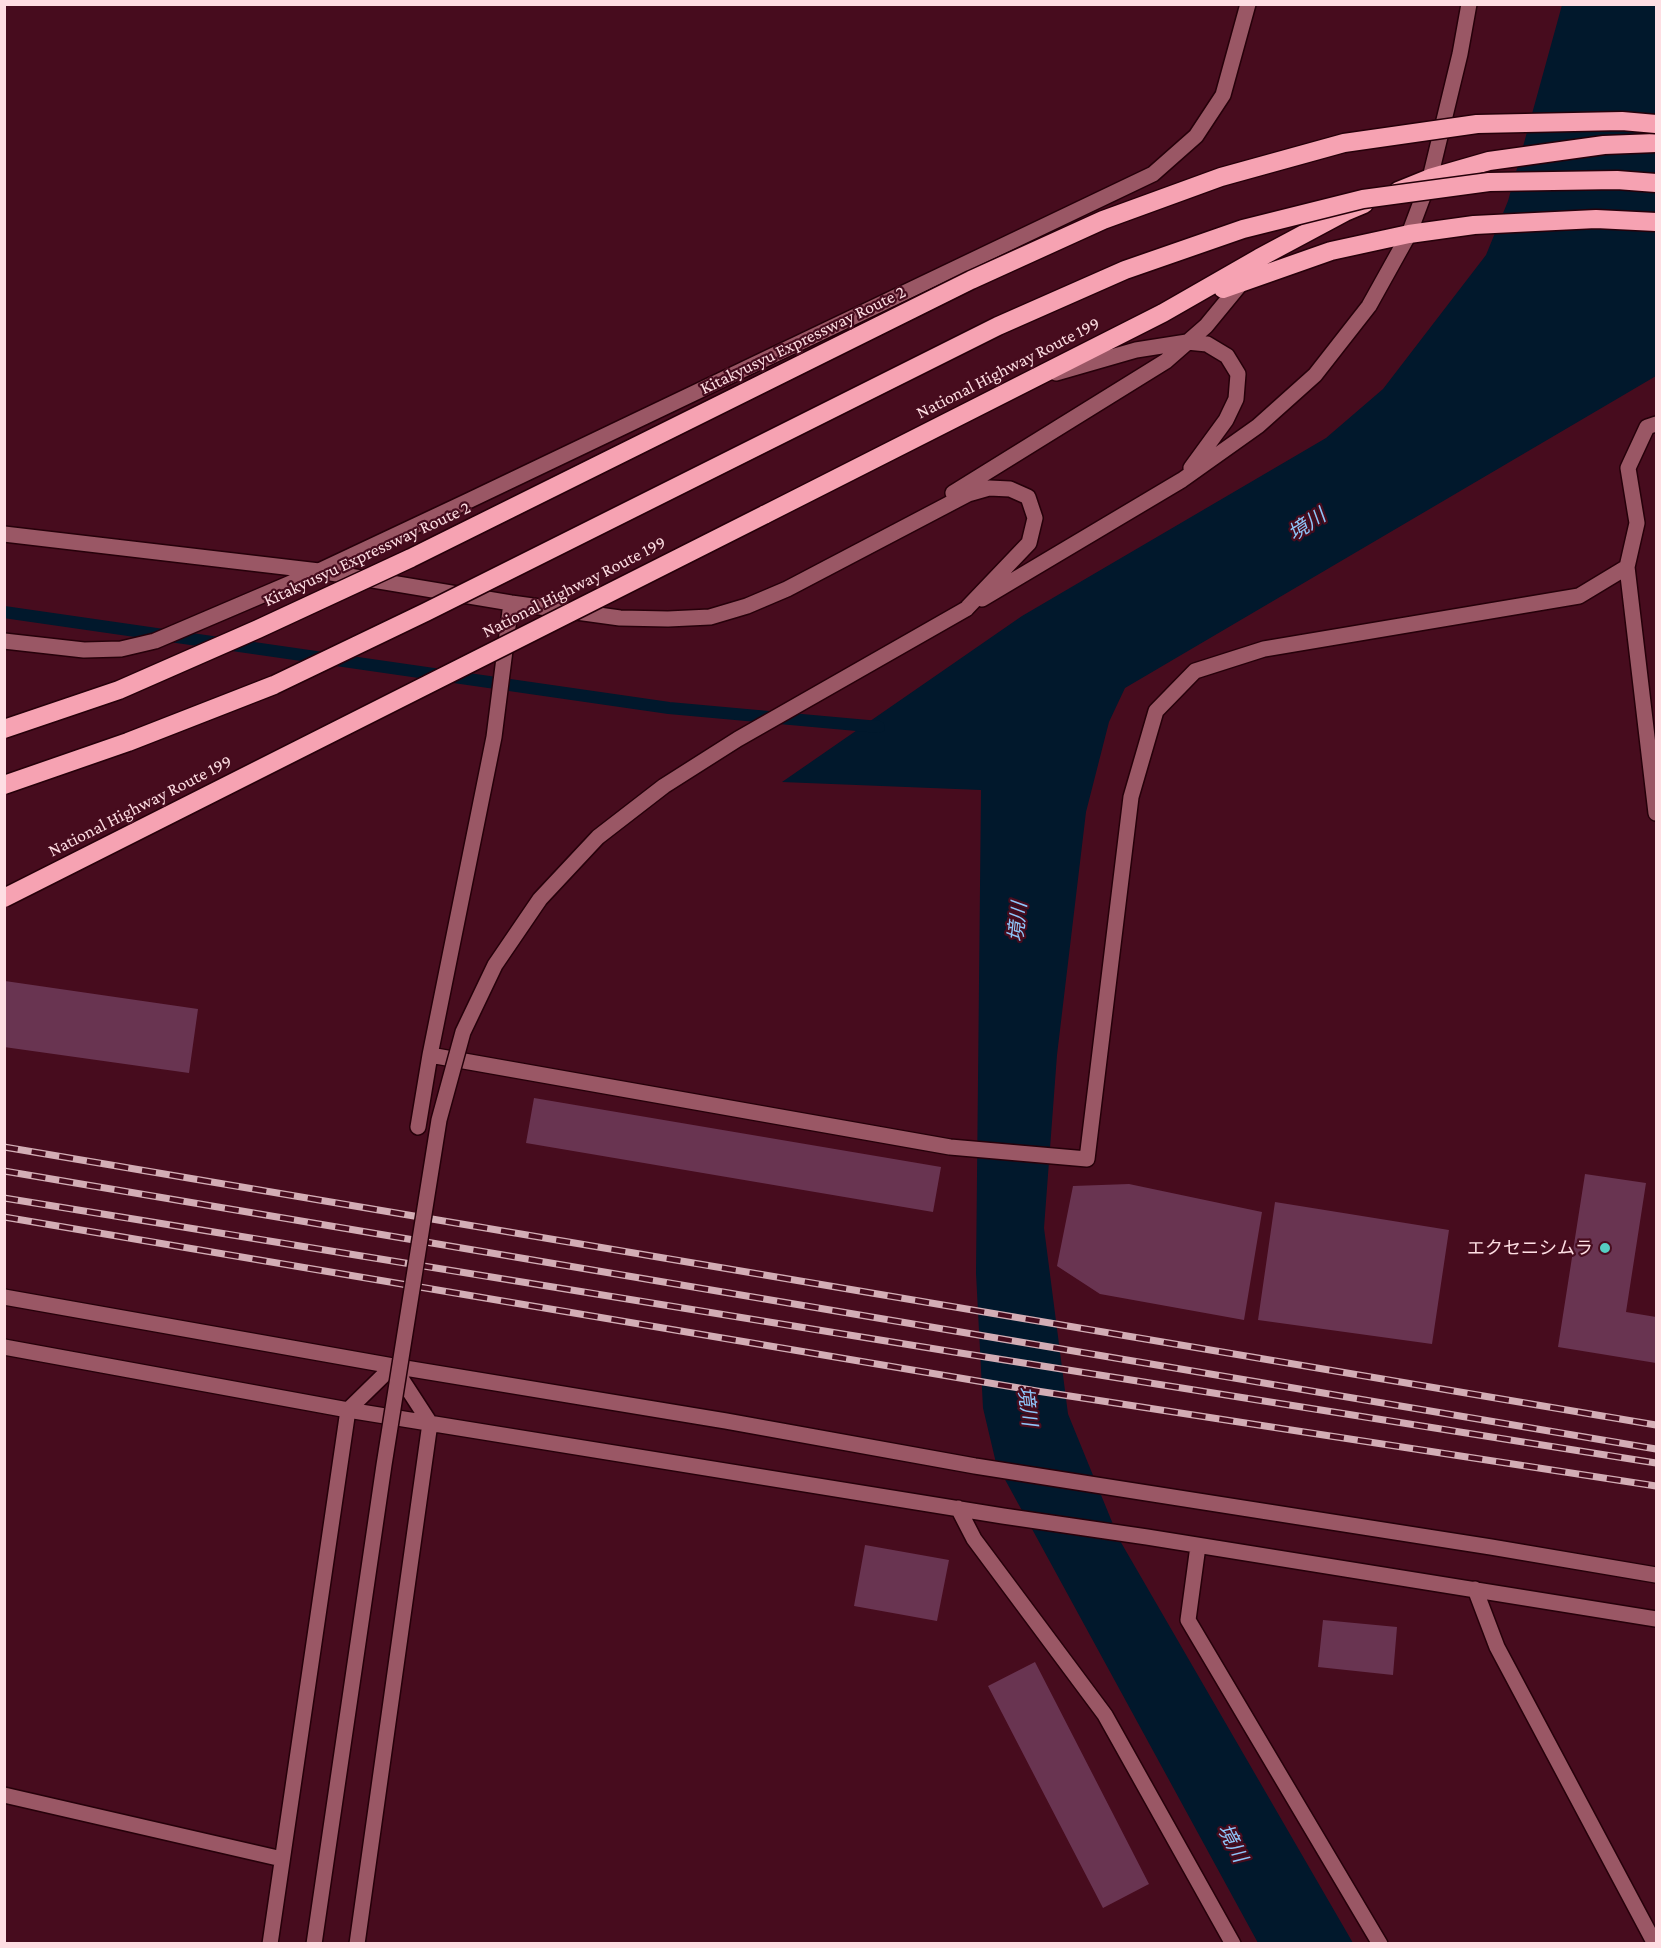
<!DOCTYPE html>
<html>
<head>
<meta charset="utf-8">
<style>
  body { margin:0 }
  #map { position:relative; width:1661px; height:1948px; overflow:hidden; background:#470c1e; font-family:"Crimson Pro",serif }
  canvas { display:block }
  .frame { position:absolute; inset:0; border:6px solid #fedee3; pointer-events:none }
</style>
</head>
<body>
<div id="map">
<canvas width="1661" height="1948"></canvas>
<div class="frame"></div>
</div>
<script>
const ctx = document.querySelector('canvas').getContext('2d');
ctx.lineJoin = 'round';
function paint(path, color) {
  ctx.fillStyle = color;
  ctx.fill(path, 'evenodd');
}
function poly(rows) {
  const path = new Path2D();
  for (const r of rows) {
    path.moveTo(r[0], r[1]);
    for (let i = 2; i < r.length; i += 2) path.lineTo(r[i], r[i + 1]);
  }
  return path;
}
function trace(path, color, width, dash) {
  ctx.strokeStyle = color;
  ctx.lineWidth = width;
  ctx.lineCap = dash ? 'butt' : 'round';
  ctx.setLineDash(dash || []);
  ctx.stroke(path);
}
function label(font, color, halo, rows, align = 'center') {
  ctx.font = font + ' "Crimson Pro","Noto Sans JP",serif';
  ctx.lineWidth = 4.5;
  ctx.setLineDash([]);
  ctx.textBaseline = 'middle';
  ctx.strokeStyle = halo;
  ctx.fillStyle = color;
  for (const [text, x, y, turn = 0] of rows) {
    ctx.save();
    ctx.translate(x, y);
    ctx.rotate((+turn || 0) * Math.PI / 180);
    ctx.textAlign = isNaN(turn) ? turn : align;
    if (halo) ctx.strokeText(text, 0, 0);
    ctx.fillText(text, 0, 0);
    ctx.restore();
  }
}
paint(poly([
  [1562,5,1656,5,1656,376,1125,688,1109,722,1086,812,1057,1055,1044,1228,1068,1414,1119,1539,1353,1943,1258,1943,996,1463,983,1408,976,1273,981,790,782,782,1022,616,1326,438,1383,389,1486,255,1508,201]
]), '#01182c');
trace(poly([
  [4,612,669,708,879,727]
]), '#01182c', 12);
paint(poly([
  [5,981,198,1009,189,1073,4,1047],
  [534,1098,941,1167,933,1212,526,1143],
  [1585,1174,1646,1183,1626,1312,1656,1317,1656,1363,1558,1347],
  [1129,1184,1262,1212,1244,1320,1100,1294,1057,1266,1073,1186],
  [1275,1202,1449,1230,1432,1344,1258,1320],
  [865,1545,949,1560,937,1621,854,1606],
  [1323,1620,1397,1627,1393,1675,1318,1667],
  [1035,1662,1149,1884,1103,1908,988,1686]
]), '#693451');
const minor = poly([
  [1056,373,1136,350,1187,342,1207,344,1227,356,1238,374,1236,399,1226,420,1191,468],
  [1656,424,1647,427,1628,468,1637,523,1627,567,1656,813],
  [953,493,1166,361,1206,326,1243,281],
  [4,534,319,571,511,603,620,618,668,619,710,617,747,606,787,589,968,494,989,488,1010,489,1028,497,1035,518,1029,543,966,609],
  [982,599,1182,480,1258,426,1315,375,1369,306,1409,234,1430,178,1460,54,1469,4],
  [4,641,84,650,121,649,155,641,319,571,468,501,1153,174,1196,136,1223,95,1248,4],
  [430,1055,950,1147,1087,1159,1131,797,1156,711,1195,671,1264,649,1579,596,1627,567],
  [418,1127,430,1055,494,737,511,603],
  [4,1297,393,1366,726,1421,975,1466,1491,1547,1656,1575],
  [4,1347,348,1410,1003,1516,1147,1537,1656,1619],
  [958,1508,974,1539,1105,1715,1233,1944],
  [1198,1546,1188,1620,1380,1944],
  [1475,1589,1497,1647,1655,1944],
  [4,1795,282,1859],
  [270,1944,348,1410,393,1366,430,1423,357,1944]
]);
const highway = poly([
  [1398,191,1430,178,1489,161,1604,145,1656,143],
  [1223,289,1331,251,1409,234,1474,225,1596,219,1656,222],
  [764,515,1163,313,1259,258,1345,212,1364,204]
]);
trace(minor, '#26000a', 18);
trace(highway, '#26000a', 21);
trace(minor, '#9a5765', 15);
trace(highway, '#f6a2b2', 18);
const rail = poly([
  [4,1147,1656,1425],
  [4,1171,1656,1449],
  [4,1198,954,1352,1656,1463],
  [4,1217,1037,1391,1656,1486]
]);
trace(rail, '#d3adb5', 7);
trace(rail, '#470c1e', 4.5, [14]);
const minorBridge = poly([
  [314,1944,384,1465,439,1120,463,1032,495,965,540,899,598,837,664,786,738,739,966,609]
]);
const highwayBridge = poly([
  [4,729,119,690,258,629,411,558,971,280,1103,220,1221,177,1344,143,1477,124,1622,121,1656,124],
  [4,785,128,742,274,685,426,612,998,326,1125,270,1243,229,1363,199,1489,182,1617,180,1656,183],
  [4,898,764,515]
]);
trace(minorBridge, '#26000a', 18, []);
trace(highwayBridge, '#26000a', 21, []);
trace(minorBridge, '#9a5765', 15);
trace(highwayBridge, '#f6a2b2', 18);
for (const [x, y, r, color] of [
  [1605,1248,6,"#56cec3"]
]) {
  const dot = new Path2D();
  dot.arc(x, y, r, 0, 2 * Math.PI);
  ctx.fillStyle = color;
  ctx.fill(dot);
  trace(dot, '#470c1e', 2);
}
label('18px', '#fedee3', '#470c1e', [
  ["Kitakyusyu Expressway Route 2",803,340,-26],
  ["National Highway Route 199",1008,368,-27],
  ["Kitakyusyu Expressway Route 2",367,554,-25],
  ["National Highway Route 199",574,587,-27],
  ["National Highway Route 199",140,806,-27]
]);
label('18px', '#fedee3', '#470c1e', [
  ["エクセニシムラ",1593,1248]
], 'right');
label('italic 20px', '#8fc6f9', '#470c1e', [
  ["境川",1307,525,-34],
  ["境川",1018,922,-84],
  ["境川",1027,1406,83],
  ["境川",1232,1843,62]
]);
</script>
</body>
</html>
